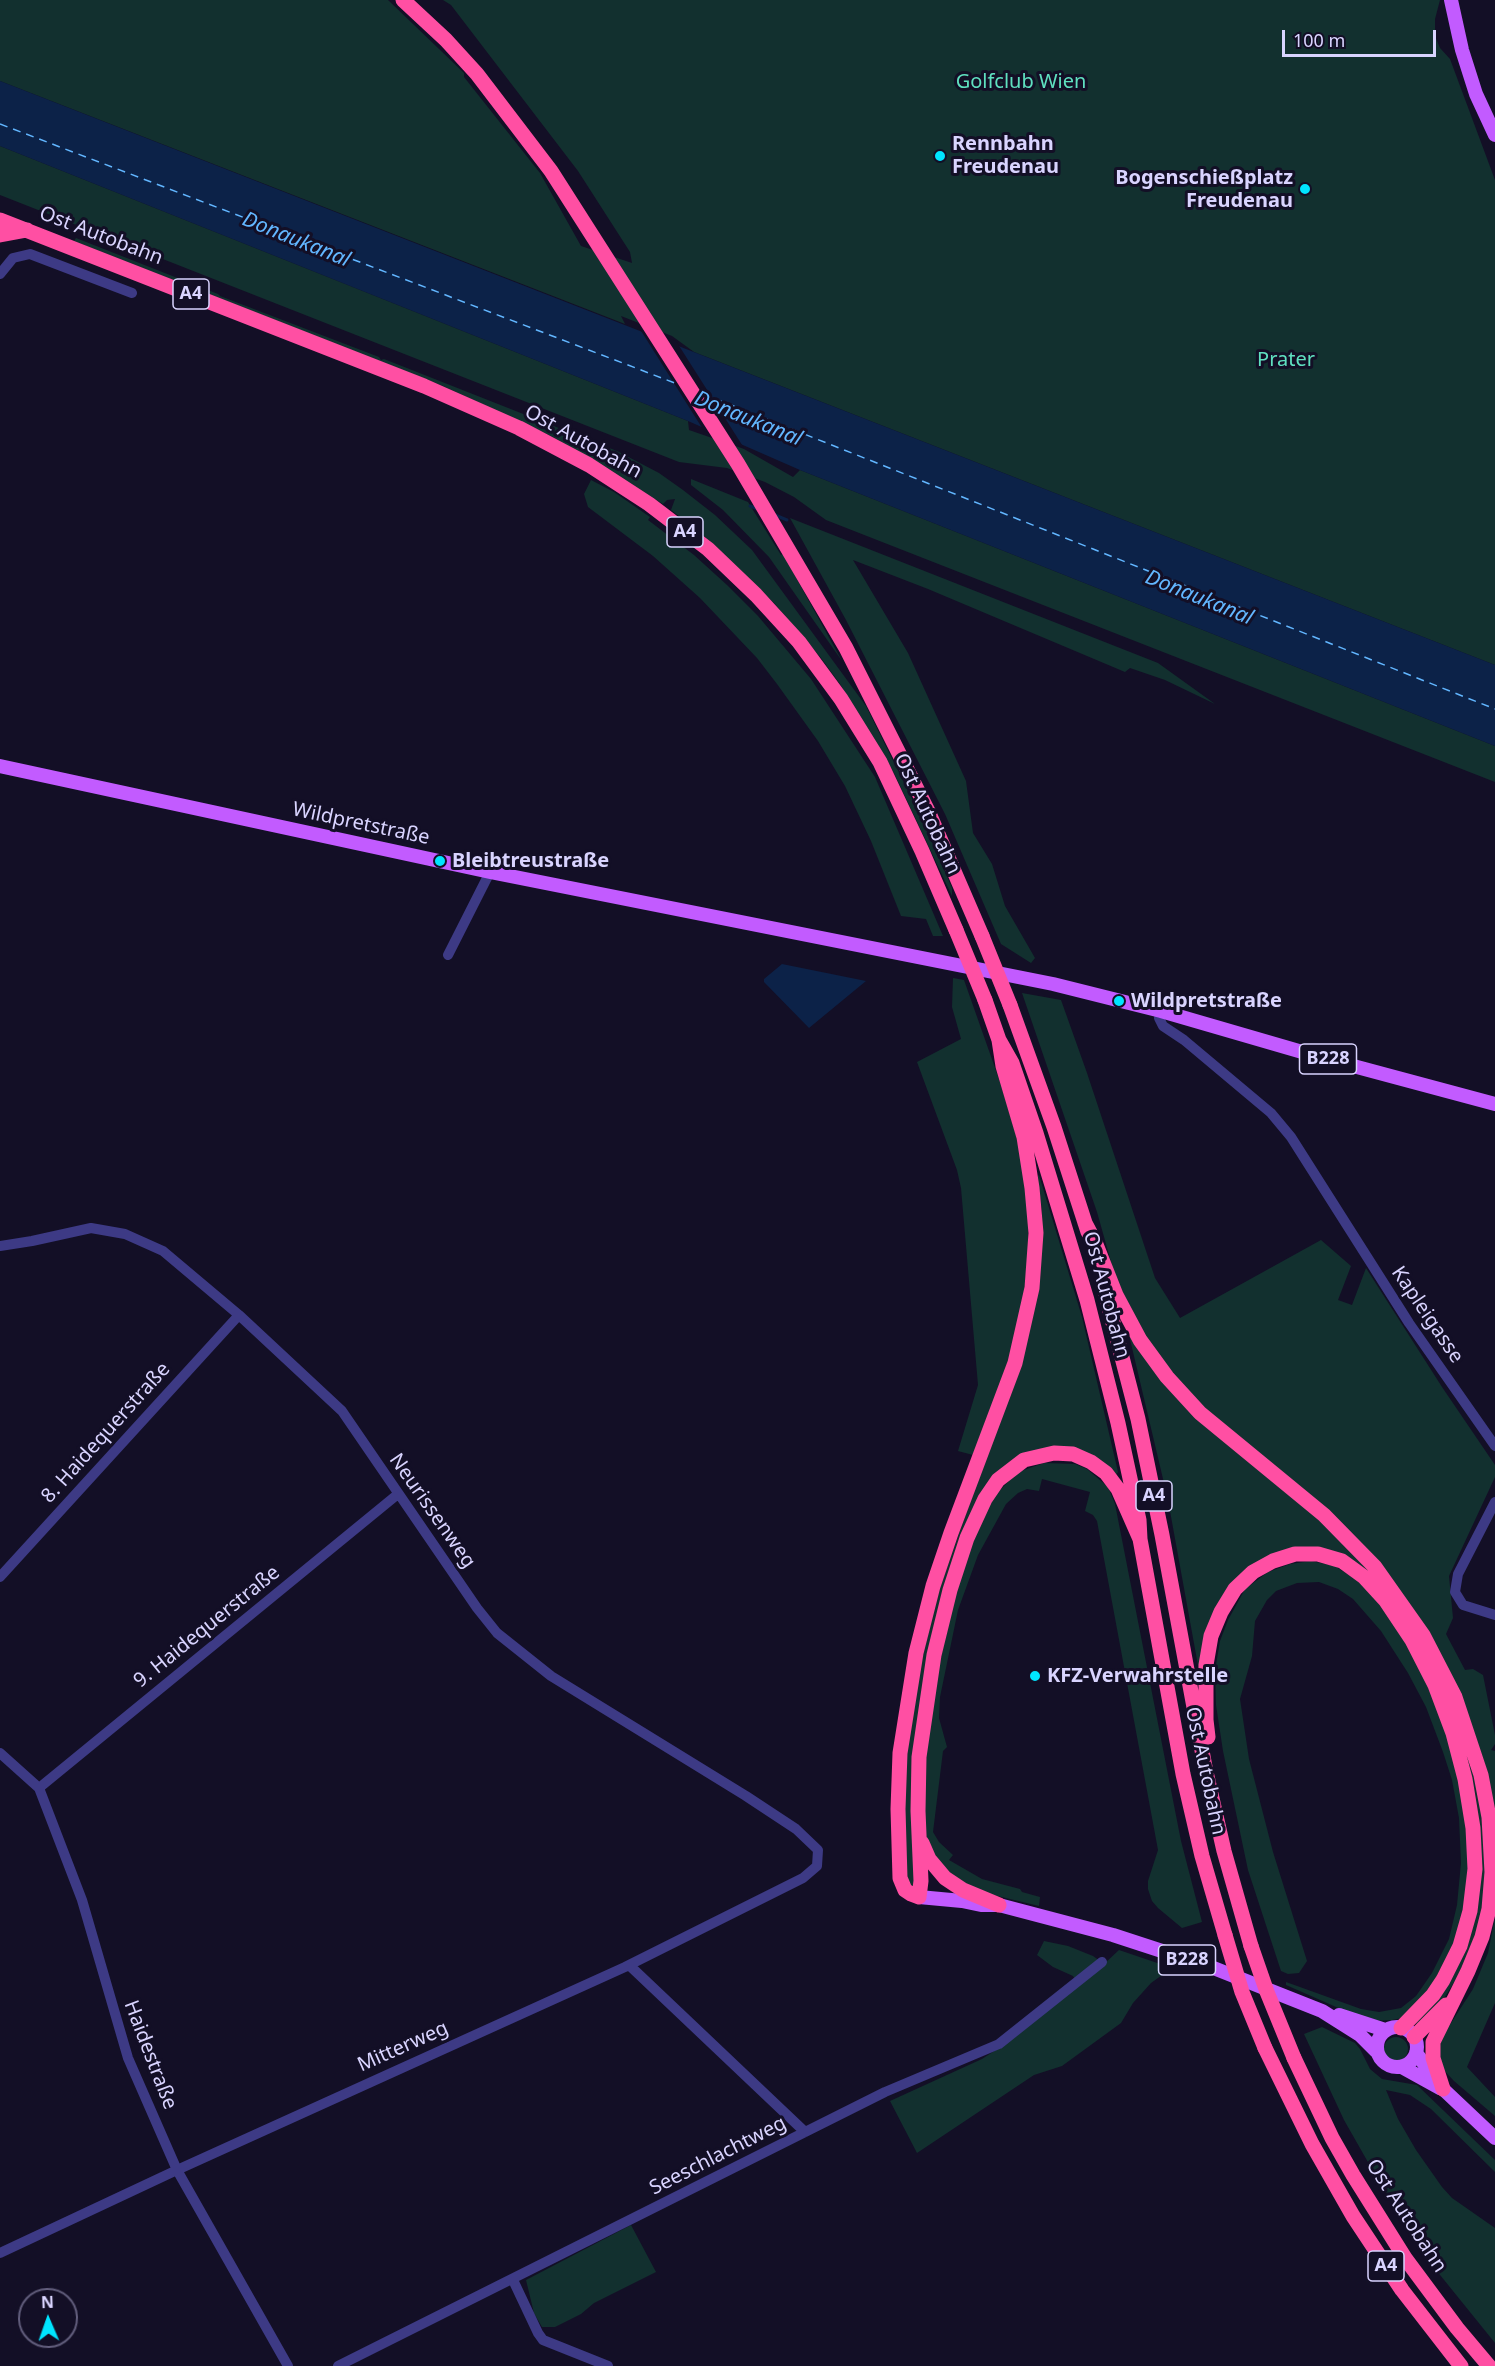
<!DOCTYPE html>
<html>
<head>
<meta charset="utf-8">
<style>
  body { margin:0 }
  #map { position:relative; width:1495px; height:2366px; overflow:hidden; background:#130f26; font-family:"Noto Sans",sans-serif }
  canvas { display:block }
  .north { position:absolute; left:18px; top:2288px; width:60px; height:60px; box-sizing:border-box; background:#130f26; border:2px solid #625e7d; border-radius:50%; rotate:358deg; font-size:16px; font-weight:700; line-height:24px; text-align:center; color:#d9d4ff }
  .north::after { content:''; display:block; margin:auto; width:21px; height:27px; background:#00e5ff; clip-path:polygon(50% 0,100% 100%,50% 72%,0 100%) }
  .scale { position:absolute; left:1282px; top:30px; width:154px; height:27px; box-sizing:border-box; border:3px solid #d9d4ff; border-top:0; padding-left:8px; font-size:18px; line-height:21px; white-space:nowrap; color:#d9d4ff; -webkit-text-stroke:4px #130f26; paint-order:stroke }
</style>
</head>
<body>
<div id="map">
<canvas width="1495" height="2366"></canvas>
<div class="north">N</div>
<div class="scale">100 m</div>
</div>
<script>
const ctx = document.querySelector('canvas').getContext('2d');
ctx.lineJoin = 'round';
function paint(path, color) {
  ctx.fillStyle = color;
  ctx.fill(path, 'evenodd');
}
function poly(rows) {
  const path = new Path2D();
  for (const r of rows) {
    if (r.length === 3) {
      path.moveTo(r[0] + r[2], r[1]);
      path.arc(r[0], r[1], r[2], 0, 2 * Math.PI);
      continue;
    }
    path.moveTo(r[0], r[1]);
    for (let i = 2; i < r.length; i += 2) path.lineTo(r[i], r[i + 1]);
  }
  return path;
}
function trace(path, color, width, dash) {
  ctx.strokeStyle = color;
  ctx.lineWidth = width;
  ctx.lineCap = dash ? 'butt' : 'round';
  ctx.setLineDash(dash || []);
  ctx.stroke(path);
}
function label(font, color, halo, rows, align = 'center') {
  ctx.font = font + ' "Noto Sans",sans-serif';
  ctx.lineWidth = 6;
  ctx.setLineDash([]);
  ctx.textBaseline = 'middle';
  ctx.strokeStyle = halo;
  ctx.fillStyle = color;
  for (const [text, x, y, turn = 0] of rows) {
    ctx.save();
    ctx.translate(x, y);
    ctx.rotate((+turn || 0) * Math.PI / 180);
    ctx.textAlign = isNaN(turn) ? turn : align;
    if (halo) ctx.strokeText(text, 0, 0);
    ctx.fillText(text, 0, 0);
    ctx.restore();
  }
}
paint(poly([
  [0,0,388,0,464,73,464,77,540,173,581,246,632,263,630,252,578,171,451,5,443,0,1440,0,1435,19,1435,36,1440,48,1450,59,1495,180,1495,665,694,352,672,336,621,316,625,324,0,81],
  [0,146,688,421,689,430,744,449,793,477,800,470,1495,746,1495,782,826,520,794,497,765,482,727,468,679,462,0,195],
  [76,238,218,294,220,296,379,357,381,360,384,359,617,451,659,473,683,490,715,515,752,550,866,706,923,821,952,888,952,896,894,773,840,684,821,658,774,603,710,541,671,510,675,499,667,500,663,504,553,437,443,386,74,241],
  [691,479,748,502,781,555,783,554,842,661,769,557,723,510,691,485],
  [591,480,614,492,650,517,648,520,694,555,727,585,758,616,811,679,875,777,943,936,933,936,926,919,901,916,871,841,845,786,818,741,777,684,757,658,700,598,653,556,588,507,584,494],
  [790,518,1158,663,1215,704,1165,680,1130,668,1125,672,928,589,853,560,908,653,966,781,973,833,992,864,1005,906,1035,958,1031,963,1001,944,945,814,846,620],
  [953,978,964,980,1000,1082,1016,1135,1026,1181,1028,1217,1028,1254,1024,1294,1013,1351,973,1455,958,1451,978,1385,961,1188,957,1170,917,1062,961,1039,952,1007],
  [1022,993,1061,1000,1087,1073,1155,1278,1180,1318,1321,1240,1351,1266,1338,1300,1352,1305,1366,1268,1442,1387,1495,1465,1495,1477,1449,1576,1453,1618,1446,1634,1465,1670,1473,1669,1483,1675,1495,1735,1495,1744,1491,1750,1495,1751,1495,1820,1404,1596,1207,1413,1149,1346,1117,1283,1097,1212],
  [1039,1175,1082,1317,1118,1472,1116,1475,1065,1449,993,1480,935,1631,915,1886,910,1887,907,1883,904,1786,907,1750,919,1673,937,1596,984,1463,1042,1242,1042,1210,1037,1177],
  [1129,1335,1176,1395,1224,1438,1317,1515,1357,1555,1400,1608,1417,1633,1447,1689,1464,1734,1477,1778,1486,1827,1487,1885,1482,1922,1468,1960,1441,2003,1419,2026,1414,2021,1430,2005,1447,1983,1468,1941,1479,1885,1480,1850,1471,1781,1459,1736,1442,1691,1413,1635,1382,1590,1347,1559,1331,1553,1309,1549,1287,1551,1267,1557,1244,1572,1217,1610,1206,1634,1201,1682,1168,1500],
  [1044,1463,1075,1464,1087,1469,1108,1487,1115,1504,1181,1841,1202,1922,1182,1928,1158,1908,1152,1901,1148,1889,1148,1881,1158,1850,1097,1521,1093,1515,1085,1511,1090,1492,1042,1479,1039,1491,1027,1489,1018,1493,1006,1504,978,1555,958,1610,940,1697,939,1718,947,1747,943,1751,933,1832,939,1842,953,1855,949,1860,982,1879,1020,1889,1022,1892,1040,1897,1039,1906,981,1892,959,1880,940,1865,925,1836,923,1812,928,1719,953,1600,974,1537,994,1496,1018,1472],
  [1311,1561,1335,1566,1361,1583,1389,1615,1419,1665,1441,1713,1466,1810,1470,1862,1467,1905,1455,1947,1434,1989,1402,2018,1392,2020,1368,2021,1286,1985,1286,1982,1361,2009,1379,2012,1401,2008,1416,1996,1432,1973,1449,1939,1457,1905,1461,1863,1459,1818,1452,1780,1443,1752,1426,1707,1408,1673,1381,1631,1353,1599,1338,1589,1319,1582,1297,1583,1276,1591,1267,1600,1255,1621,1252,1656,1240,1699,1249,1759,1273,1852,1307,1961,1299,1973,1288,1974,1281,1971,1248,1870,1223,1751,1216,1705,1215,1671,1220,1641,1228,1620,1245,1589,1268,1572,1290,1564],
  [1495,1918,1495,2003,1467,2067,1495,2097,1495,2116,1454,2081,1440,2066,1438,2052,1442,2037,1473,1989,1488,1953],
  [1044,1941,1068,1946,1093,1956,1104,1964,1119,1950,1172,1968,1151,1983,1133,2003,1121,2023,1062,2066,1034,2075,917,2153,890,2101,982,2059,1014,2038,1078,1985,1073,1976,1053,1967,1037,1955],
  [1322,2027,1355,2043,1360,2049,1370,2069,1382,2079,1417,2085,1495,2160,1495,2172,1431,2109,1410,2095,1386,2090,1398,2119,1416,2150,1442,2187,1452,2198,1495,2228,1495,2343,1432,2265,1381,2185,1344,2120,1304,2034],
  [1396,2049,12],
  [631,2225,656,2272,594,2303,581,2314,555,2327,542,2327,534,2313,526,2280]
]), '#12302f');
paint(poly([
  [0,81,1495,665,1495,746,800,470,688,421,0,146],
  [782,964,866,981,809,1028,764,982,764,979]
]), '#0c2248');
paint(poly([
  [638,326,676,341,744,448,704,431]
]), '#130f26');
trace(poly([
  [750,506,758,509],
  [775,515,787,520]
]), '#0c2248', 3);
trace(poly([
  [0,124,680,385],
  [701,393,1495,709]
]), '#62b6ff', 1.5, [8, 6]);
trace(poly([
  [0,274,13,258,30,254,132,293],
  [448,955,490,872],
  [1161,1011,1159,1018,1163,1026,1184,1040,1271,1113,1291,1137,1409,1323,1495,1446],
  [0,1246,32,1241,91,1228,125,1234,163,1251,239,1315,342,1411,477,1608,497,1633,551,1676,746,1796,796,1829,818,1850,817,1866,803,1878,625,1967,177,2170,0,2253],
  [1495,1502,1458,1574,1455,1592,1463,1605,1495,1615],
  [0,1577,239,1315],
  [0,1753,39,1788,82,1900,128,2058,177,2170,288,2366],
  [39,1788,398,1494],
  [629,1965,805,2132],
  [513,2280,538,2333,543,2340,608,2366],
  [338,2366,885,2092,999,2044,1102,1962]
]), '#3d3a85', 10);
trace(poly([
  [1451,0,1462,50,1476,94,1495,135],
  [0,766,490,872,1053,984,1161,1011,1316,1056,1495,1104],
  [919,1897,962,1901,981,1905,999,1905,1113,1935,1211,1967,1322,2011,1360,2035,1376,2051],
  [1339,2015,1385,2030],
  [1397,2047,20],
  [1416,2053,1443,2089,1495,2138],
  [1402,2067,1440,2088]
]), '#c25bff', 14);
trace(poly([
  [403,0,446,40,477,74,551,171,738,464,846,648,928,811,982,936],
  [0,220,424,386,519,428,589,465,649,504,708,549,756,595,799,642,841,699,880,762,922,851,956,930],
  [0,235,27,230],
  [985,1000,999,1040,1012,1063,1036,1133,1087,1300,1118,1423,1139,1520,1140,1539,1183,1774,1202,1856,1225,1935],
  [1010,1005,1054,1127,1088,1232],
  [999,1040,1003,1066,1024,1137,1032,1188,1036,1233,1032,1288,1015,1363,951,1533,933,1586,916,1653,900,1753,898,1809,900,1878,905,1890,911,1894,919,1897,921,1881,918,1811,919,1757,934,1655,950,1590,967,1538,985,1499,998,1480,1024,1460,1054,1453,1073,1454,1091,1462,1106,1473,1118,1489,1140,1539],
  [1085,1223,1095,1242,1116,1295,1140,1340,1167,1377,1200,1413,1324,1515,1375,1567,1423,1635,1455,1697,1481,1775,1489,1817,1492,1872,1489,1909,1482,1937,1468,1971,1433,2042,1433,2058,1443,2089],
  [1103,1284,1138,1419,1162,1535,1206,1772,1224,1851,1251,1946],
  [1208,1737,1206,1720,1206,1665,1211,1636,1221,1612,1235,1589,1253,1572,1273,1561,1295,1554,1318,1554,1342,1561,1364,1577,1386,1601,1412,1640,1435,1685,1453,1733,1465,1779,1473,1828,1475,1869,1470,1911,1460,1946,1443,1980,1433,1995,1401,2028],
  [922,1843,929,1859,945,1878,963,1890,999,1905],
  [1414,2037,1446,2005],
  [1265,2048,1312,2144,1353,2216,1402,2290,1461,2366],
  [1294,2058,1332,2138,1353,2175,1405,2258,1457,2328,1489,2366]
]), '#ff4fa3', 15);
trace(poly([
  [956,930,985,1000],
  [982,936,1010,1005],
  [1225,1935,1242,1992,1265,2048],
  [1251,1946,1267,1992,1294,2058]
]), '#ff4fa3', 15);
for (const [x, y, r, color] of [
  [940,156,6,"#00e5ff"],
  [1305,189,6,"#00e5ff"],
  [440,861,6,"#00e5ff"],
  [1119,1001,6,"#00e5ff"],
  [1035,1676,6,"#00e5ff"]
]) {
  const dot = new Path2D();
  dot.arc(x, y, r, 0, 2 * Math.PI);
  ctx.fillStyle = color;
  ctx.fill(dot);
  trace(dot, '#130f26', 2);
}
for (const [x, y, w] of [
  [191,294,36],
  [685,532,36],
  [1328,1059,57],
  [1154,1496,36],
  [1187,1960,57],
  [1386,2266,36]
]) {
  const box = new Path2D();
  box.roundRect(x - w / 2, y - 15, w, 30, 4.5);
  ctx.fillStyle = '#130f26';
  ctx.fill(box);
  trace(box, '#d9d4ff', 1.5);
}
label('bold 18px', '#d9d4ff', null, [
  ["A4",191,294],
  ["A4",685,532],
  ["B228",1328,1059],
  ["A4",1154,1496],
  ["B228",1187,1960],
  ["A4",1386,2266]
]);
label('20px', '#5fe0c0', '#130f26', [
  ["Golfclub Wien",1021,82],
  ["Prater",1286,360]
]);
label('bold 20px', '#d9d4ff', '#130f26', [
  ["Rennbahn",952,144],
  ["Freudenau",952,167],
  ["Bogenschießplatz",1293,178,"right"],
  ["Freudenau",1293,201,"right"],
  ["Bleibtreustraße",452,861],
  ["Wildpretstraße",1131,1001],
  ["KFZ-Verwahrstelle",1047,1676]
], 'left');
label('20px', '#d9d4ff', '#130f26', [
  ["Ost Autobahn",101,236,21],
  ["Ost Autobahn",583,442,29],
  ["Ost Autobahn",927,814,65],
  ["Wildpretstraße",361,824,12],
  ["Ost Autobahn",1106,1295,75],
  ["Kapleigasse",1427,1315,56],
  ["8. Haidequerstraße",106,1433,-48],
  ["Neurissenweg",432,1511,55],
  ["9. Haidequerstraße",207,1627,-39],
  ["Ost Autobahn",1205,1771,78],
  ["Mitterweg",403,2047,-24],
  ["Haidestraße",150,2055,69],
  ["Seeschlachtweg",718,2156,-27],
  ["Ost Autobahn",1406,2216,57]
]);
label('italic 21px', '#62b6ff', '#130f26', [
  ["Donaukanal",296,240,22],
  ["Donaukanal",748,419,22],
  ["Donaukanal",1199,598,22]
]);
</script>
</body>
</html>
